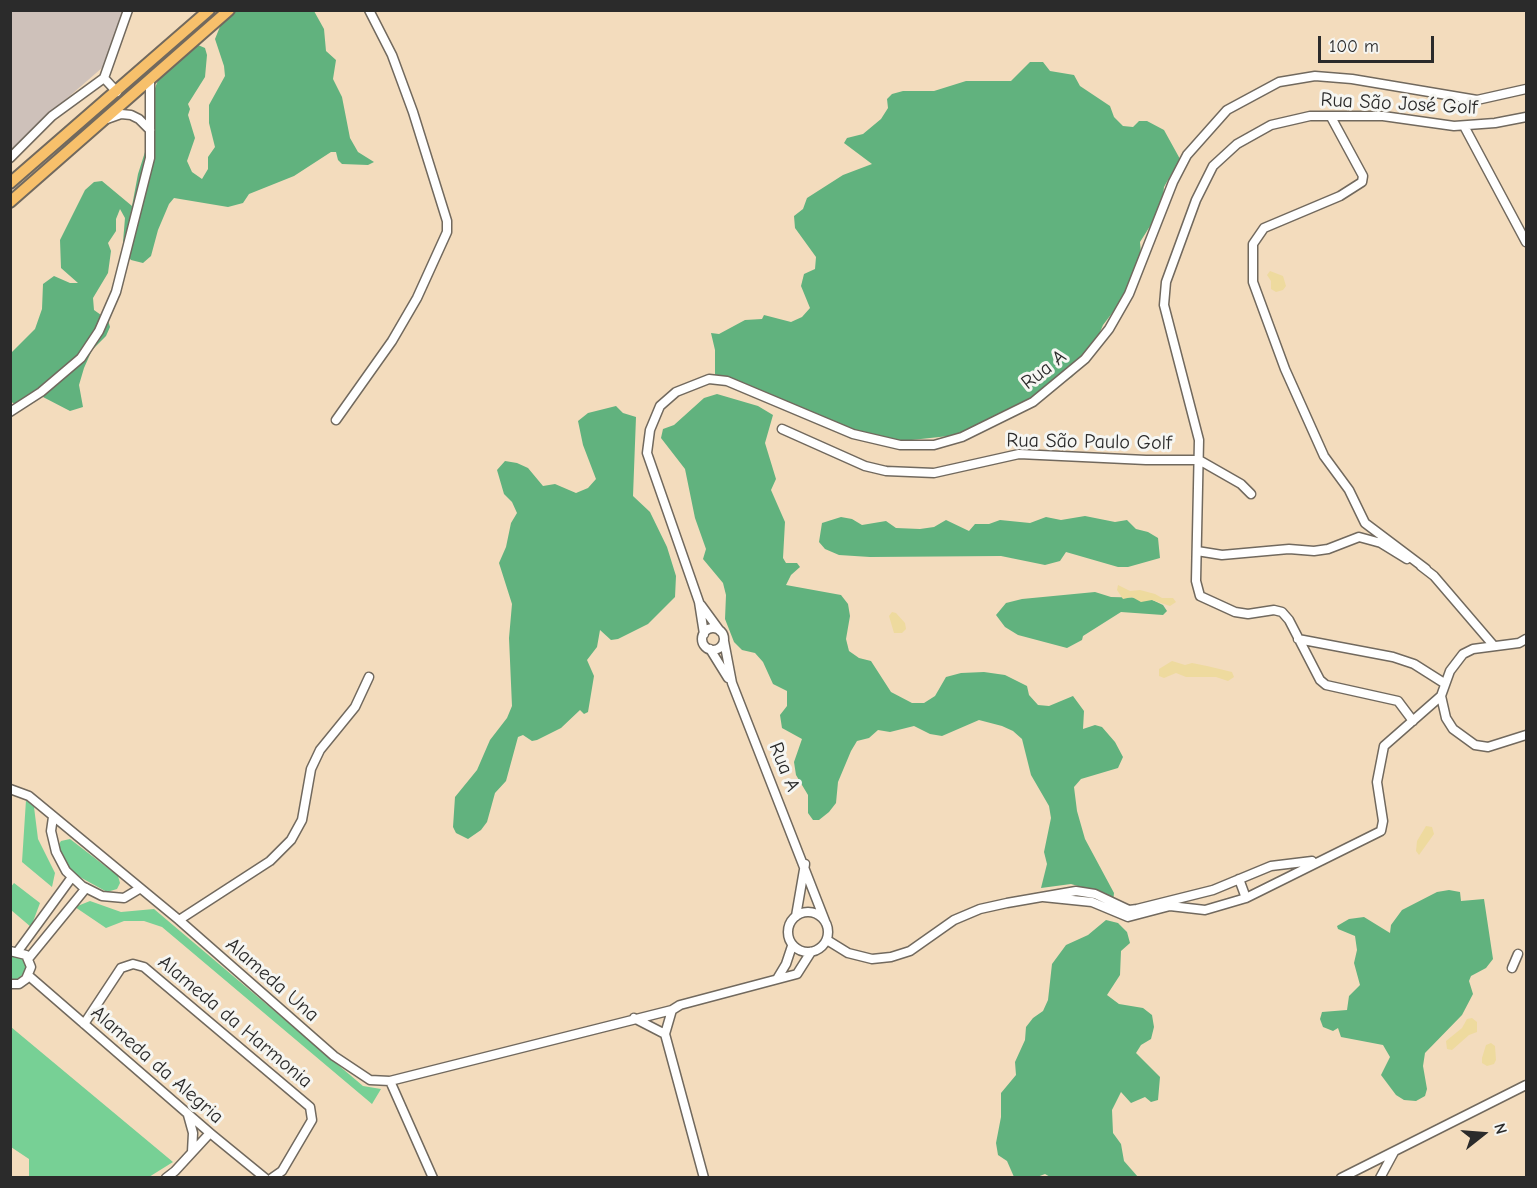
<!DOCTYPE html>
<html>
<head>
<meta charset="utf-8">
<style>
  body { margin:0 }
  #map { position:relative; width:1537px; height:1188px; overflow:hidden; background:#f3dcbd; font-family:"Comic Neue",sans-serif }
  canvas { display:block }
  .frame { position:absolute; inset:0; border:12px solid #2b2b2b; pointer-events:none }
  .north { position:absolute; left:1453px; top:1104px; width:60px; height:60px; -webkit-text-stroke:4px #f6f6f2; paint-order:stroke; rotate:73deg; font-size:16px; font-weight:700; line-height:24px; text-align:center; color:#2b2b2b }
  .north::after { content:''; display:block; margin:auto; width:21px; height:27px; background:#2b2b2b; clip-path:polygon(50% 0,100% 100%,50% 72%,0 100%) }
  .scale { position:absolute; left:1318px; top:36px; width:116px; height:27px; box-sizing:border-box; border:3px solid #2b2b2b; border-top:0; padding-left:8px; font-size:18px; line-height:21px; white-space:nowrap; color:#2b2b2b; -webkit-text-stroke:4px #f6f6f2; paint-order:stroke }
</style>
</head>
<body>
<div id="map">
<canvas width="1537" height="1188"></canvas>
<div class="frame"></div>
<div class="north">N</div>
<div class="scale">100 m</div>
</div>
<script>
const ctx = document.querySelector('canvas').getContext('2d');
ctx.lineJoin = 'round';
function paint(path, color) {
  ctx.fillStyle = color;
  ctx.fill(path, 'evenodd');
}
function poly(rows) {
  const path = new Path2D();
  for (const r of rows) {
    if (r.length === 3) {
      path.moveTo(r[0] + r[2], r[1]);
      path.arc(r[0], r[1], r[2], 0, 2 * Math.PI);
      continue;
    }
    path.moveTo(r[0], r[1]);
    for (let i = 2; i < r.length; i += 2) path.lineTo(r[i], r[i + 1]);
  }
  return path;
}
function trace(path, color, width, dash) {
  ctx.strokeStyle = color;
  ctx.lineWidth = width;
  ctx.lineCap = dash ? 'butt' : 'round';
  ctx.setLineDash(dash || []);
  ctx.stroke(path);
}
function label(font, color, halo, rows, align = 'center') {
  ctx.font = font + ' "Comic Neue",sans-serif';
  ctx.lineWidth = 6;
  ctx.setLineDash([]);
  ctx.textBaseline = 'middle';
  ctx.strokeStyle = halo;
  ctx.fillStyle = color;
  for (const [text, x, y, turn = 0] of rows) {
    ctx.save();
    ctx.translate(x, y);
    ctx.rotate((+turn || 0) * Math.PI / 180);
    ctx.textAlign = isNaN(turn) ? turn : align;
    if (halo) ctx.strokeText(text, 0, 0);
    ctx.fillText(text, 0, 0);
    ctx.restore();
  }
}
paint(poly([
  [11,11,123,11,103,67,41,121,17,152,11,149]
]), '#cec1ba');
paint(poly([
  [26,800,34,807,38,839,55,873,52,887,22,862],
  [70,839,118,876,120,883,117,889,107,892,78,876,63,861,58,846,61,841],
  [14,883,40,903,31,927,11,910,10,888],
  [90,901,121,912,154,909,363,1086,381,1089,372,1104,162,927,144,921,124,921,106,928,75,907],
  [11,956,20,957,26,964,25,973,17,979,11,979],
  [11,1027,173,1162,149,1177,29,1177,29,1159,11,1147]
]), '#77d095');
paint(poly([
  [234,11,314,11,324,29,326,51,336,60,333,79,342,97,350,138,358,152,374,162,368,165,342,164,338,160,336,152,331,152,294,176,249,194,243,203,228,207,174,198,169,204,158,230,151,256,143,263,131,260,125,253,123,242,125,218,120,209,116,219,116,231,108,243,111,251,108,273,93,298,94,310,108,320,110,327,106,336,92,350,84,368,79,385,83,407,70,411,43,397,25,398,20,406,11,402,11,353,35,329,42,309,43,284,54,276,70,283,78,283,61,268,60,240,85,190,94,182,102,181,132,206,138,174,152,130,154,91,158,80,167,69,198,45,205,48,207,55,205,77,188,104,190,109,188,115,195,138,187,161,192,172,202,179,208,169,208,157,215,147,209,123,209,105,225,76,224,66,215,39,221,24],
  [1030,62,1043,62,1050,71,1074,75,1080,86,1110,106,1114,117,1123,126,1133,127,1139,121,1147,121,1164,130,1180,159,1164,187,1163,197,1166,201,1140,242,1141,254,1126,295,1103,325,1089,358,1072,377,1041,397,958,435,893,442,877,440,715,380,715,350,711,333,719,334,745,320,762,319,764,315,791,322,802,317,810,308,801,286,804,274,815,269,816,257,795,228,794,216,803,209,807,198,843,175,872,164,844,143,847,138,863,134,881,119,888,108,887,99,892,94,903,91,934,91,966,81,1011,81],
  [717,394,758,406,773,415,765,443,776,479,771,490,785,522,783,558,786,563,797,563,800,567,791,575,786,585,841,595,848,604,850,616,846,639,849,651,859,658,871,661,891,692,912,703,924,703,935,696,946,677,961,673,984,672,1005,675,1027,686,1029,695,1038,705,1049,706,1073,696,1084,711,1083,729,1095,725,1102,727,1115,742,1123,757,1118,768,1081,779,1074,787,1077,811,1085,839,1114,893,1113,902,1107,901,1085,888,1071,884,1041,888,1047,864,1044,852,1051,818,1049,806,1031,775,1022,739,1013,731,1002,726,979,720,942,736,930,734,914,726,890,732,878,730,869,738,857,741,851,751,838,782,836,803,829,812,819,820,813,820,808,813,808,795,796,775,794,762,802,739,782,728,780,715,787,706,787,691,773,684,763,662,755,653,742,650,734,642,725,619,726,595,723,583,703,559,706,549,695,518,685,469,661,438,663,429,674,425,704,398],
  [616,406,623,413,636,417,633,496,650,512,667,547,676,576,675,597,648,624,618,639,611,640,600,630,597,647,587,660,594,676,588,712,584,714,580,710,561,728,537,740,532,741,523,735,518,737,506,781,495,793,487,822,481,830,468,839,456,833,453,827,455,797,477,770,490,740,507,718,512,706,509,638,512,604,499,563,506,547,511,523,517,513,512,502,504,494,497,470,505,461,517,463,528,468,543,486,555,484,576,493,588,488,596,479,583,445,578,421,588,413],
  [1085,516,1115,522,1127,520,1136,529,1148,532,1158,538,1160,558,1128,567,1118,567,1066,552,1060,561,1045,565,1001,556,870,557,839,555,825,549,819,542,822,523,841,517,852,519,862,525,886,521,896,528,920,529,934,527,946,520,969,531,975,524,989,524,1000,520,1030,523,1046,517,1061,520],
  [1095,592,1111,597,1148,598,1163,605,1167,611,1163,615,1121,612,1083,636,1082,640,1067,648,1018,635,1005,627,996,615,1006,603,1022,599],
  [1449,890,1460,892,1461,901,1484,899,1493,959,1486,968,1471,976,1469,981,1473,994,1462,1015,1425,1053,1423,1066,1427,1089,1425,1096,1416,1101,1404,1100,1396,1095,1381,1075,1390,1057,1383,1045,1341,1037,1338,1028,1333,1031,1323,1027,1320,1019,1322,1012,1347,1010,1349,996,1360,985,1354,963,1357,950,1355,936,1338,929,1337,926,1349,919,1364,917,1390,933,1391,925,1402,910,1437,892],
  [1106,920,1118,923,1127,932,1130,943,1121,951,1120,975,1107,995,1119,1004,1143,1008,1152,1015,1154,1027,1151,1039,1141,1045,1136,1053,1160,1077,1158,1100,1151,1102,1145,1097,1131,1103,1121,1092,1112,1110,1113,1133,1121,1144,1124,1161,1138,1177,1052,1178,1045,1174,1037,1177,1014,1177,1007,1161,998,1155,996,1143,1001,1117,1001,1093,1016,1075,1015,1062,1025,1040,1026,1027,1033,1018,1043,1011,1048,1000,1052,964,1066,945,1088,935]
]), '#61b27e');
paint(poly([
  [1270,271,1283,276,1286,286,1283,290,1276,292,1271,289,1271,281,1267,275],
  [1118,585,1130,591,1140,590,1155,594,1162,598,1173,598,1176,602,1170,606,1152,600,1141,602,1132,597,1123,599,1117,590],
  [892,612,896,613,905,623,906,629,902,633,894,633,889,616],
  [1172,661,1185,665,1192,663,1207,666,1232,672,1234,677,1228,681,1216,677,1186,677,1176,673,1164,678,1159,676,1159,669],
  [1426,826,1432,827,1434,834,1419,855,1416,851,1417,841],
  [1472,1018,1477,1022,1477,1032,1469,1035,1452,1050,1447,1049,1446,1041,1462,1028,1467,1019],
  [1491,1043,1495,1046,1496,1060,1494,1064,1487,1066,1482,1063,1482,1058,1486,1045]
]), '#eeda9e');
const minor = poly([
  [104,78,117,92],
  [1331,117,1363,176,1362,182,1340,196,1264,228,1253,244,1253,282,1285,369,1324,456,1349,490,1365,523,1426,569],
  [107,119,121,114,131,115,139,119,150,130],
  [1464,126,1526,242],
  [10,158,52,116,104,78,128,10],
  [10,412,41,392,81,358,99,331,116,292,150,158,150,80],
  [336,420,392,341,417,298,447,232,447,221,413,112,392,55,369,10],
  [782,429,865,466,886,471,934,473,1019,454,1146,460,1199,460,1241,484,1251,494],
  [1197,551,1222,555,1289,549,1314,551,1328,549,1359,537,1381,543,1407,559],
  [1421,566,1434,576,1494,646],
  [701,605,720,631],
  [713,639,11],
  [704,634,699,602,647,453,650,430,660,406,676,392,709,379,727,381,853,434,900,445,934,445,962,437,1033,402,1085,359,1109,329,1129,294,1173,182,1187,155,1227,110,1279,82,1315,76,1352,79,1477,100,1526,89],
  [1298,639,1393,657,1414,664,1444,683],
  [1526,639,1519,643,1473,649,1463,654,1450,671,1441,696,1446,718,1453,729,1475,745,1488,747,1526,735],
  [724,641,732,683,825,921],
  [710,649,728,678],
  [1413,721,1398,701,1326,685,1320,680,1289,620,1282,612,1274,610,1248,614,1235,612,1200,596,1196,581,1199,440,1164,305,1166,282,1196,200,1213,166,1237,144,1271,125,1310,116,1383,116,1454,126,1495,123,1526,117],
  [10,789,29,796,179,920,334,1056,370,1080,390,1081,672,1010],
  [53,817,51,831,56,852,66,871,82,886,102,896,124,898,139,889],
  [1239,879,1246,898],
  [1043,897,1092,902,1128,917,1170,906,1205,910,1246,898,1381,831,1383,821,1377,782,1384,746,1441,696],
  [808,932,20],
  [796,916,805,864],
  [179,920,270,861,291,840,302,820,311,769,320,750,355,707,369,677],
  [827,940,848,953,872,959,891,957,910,951,954,920,980,909,1007,903,1076,891,1095,894,1129,910,1137,909,1213,890,1271,866,1312,861],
  [10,951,26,955,31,967,26,979,19,984,10,984],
  [18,951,72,877],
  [28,959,86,888],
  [1512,968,1518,954],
  [29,976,210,1133,265,1178],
  [777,979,786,964,792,946],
  [634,1018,665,1034],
  [84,1024,121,968,133,964,144,967,310,1107,312,1120,282,1171,272,1178],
  [390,1081,433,1178],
  [188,1115,193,1133,192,1152],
  [166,1178,175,1171,210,1133],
  [704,1178,665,1034,672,1010,680,1005,797,974,811,952],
  [1341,1178,1526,1085],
  [1380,1178,1394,1152]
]);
const major = poly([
  [10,183,209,10],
  [10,202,229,10]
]);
trace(minor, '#71695e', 11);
trace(major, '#71695e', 14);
trace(minor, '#fff', 8);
trace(major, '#f7c06b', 10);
label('20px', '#2b2b2b', '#f6f6f2', [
  ["Rua São José Golf",1399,104,3],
  ["Rua A",1044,370,-38],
  ["Rua São Paulo Golf",1089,442,1],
  ["Rua A",784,767,68],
  ["Alameda Una",272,980,41],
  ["Alameda da Harmonia",235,1022,40],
  ["Alameda da Alegria",157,1065,41]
]);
</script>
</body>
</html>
